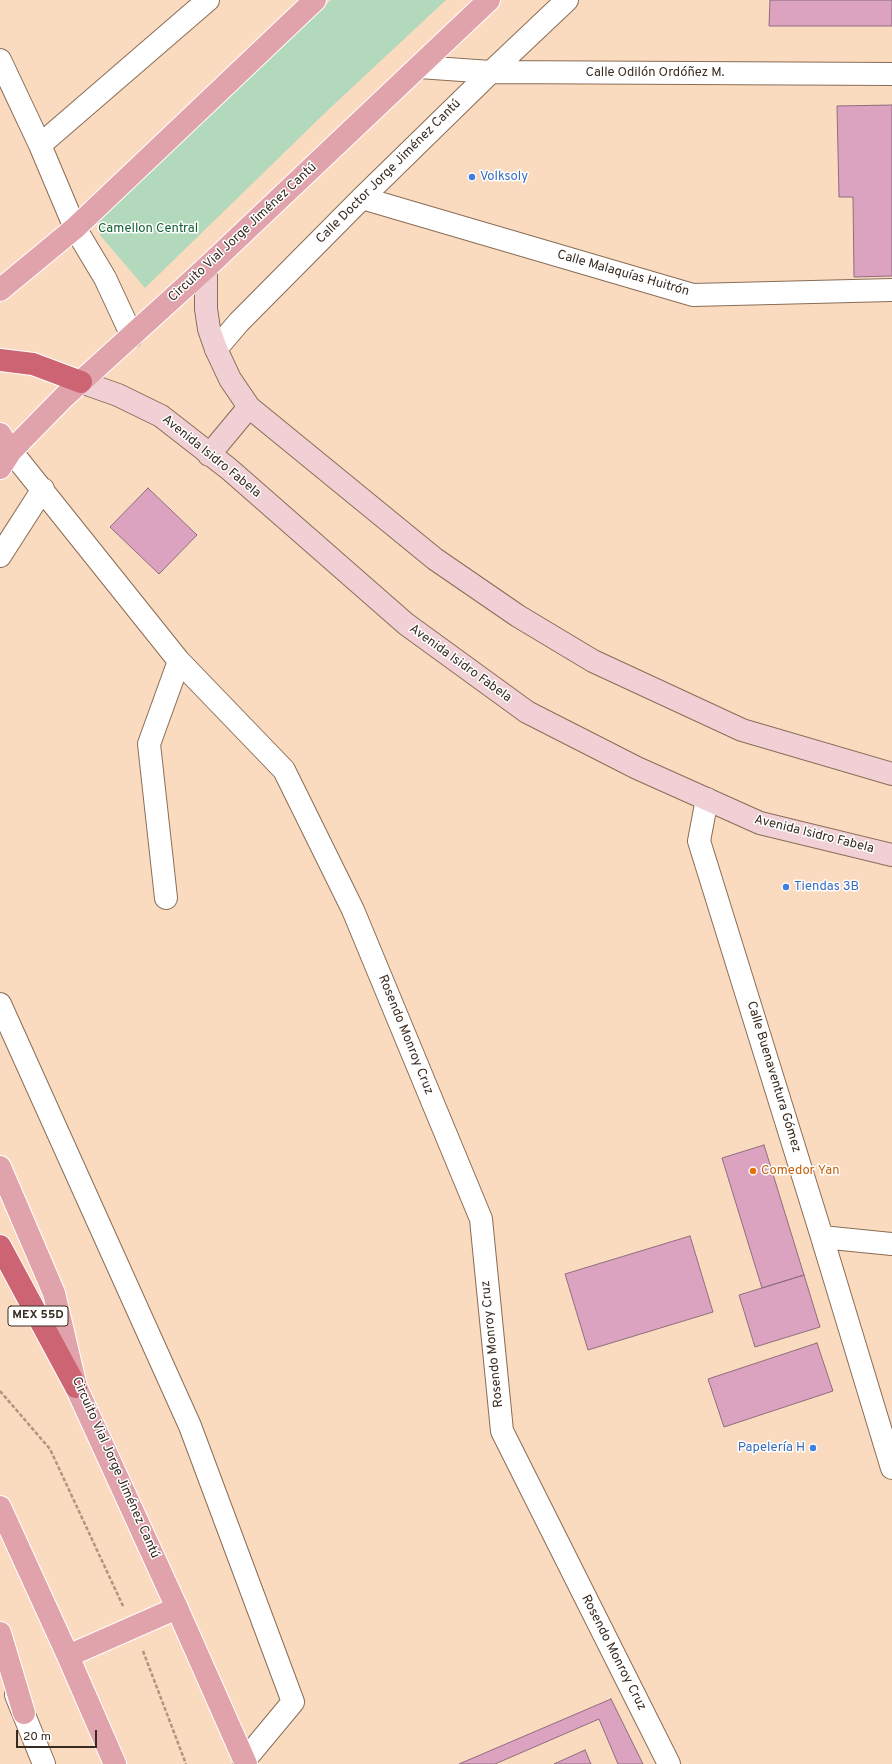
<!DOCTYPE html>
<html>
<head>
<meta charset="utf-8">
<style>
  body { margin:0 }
  #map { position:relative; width:892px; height:1764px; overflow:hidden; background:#fadbc0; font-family:Overpass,sans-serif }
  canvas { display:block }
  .scale { position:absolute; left:16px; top:1730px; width:81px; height:18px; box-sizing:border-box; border:2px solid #382c22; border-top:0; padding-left:5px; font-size:12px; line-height:14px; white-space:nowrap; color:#382c22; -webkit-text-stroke:3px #fff; paint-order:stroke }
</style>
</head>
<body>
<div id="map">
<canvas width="892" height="1764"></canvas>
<div class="scale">20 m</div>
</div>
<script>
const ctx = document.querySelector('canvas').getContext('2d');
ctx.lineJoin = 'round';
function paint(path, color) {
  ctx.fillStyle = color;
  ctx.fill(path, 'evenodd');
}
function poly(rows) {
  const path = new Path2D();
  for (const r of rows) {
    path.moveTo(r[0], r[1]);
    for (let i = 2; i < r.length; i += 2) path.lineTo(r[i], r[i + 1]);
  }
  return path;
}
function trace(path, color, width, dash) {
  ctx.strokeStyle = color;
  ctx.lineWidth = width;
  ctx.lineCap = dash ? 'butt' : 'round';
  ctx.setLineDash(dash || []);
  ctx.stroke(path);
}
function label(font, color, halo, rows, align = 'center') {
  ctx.font = font + ' Overpass,sans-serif';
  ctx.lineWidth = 3;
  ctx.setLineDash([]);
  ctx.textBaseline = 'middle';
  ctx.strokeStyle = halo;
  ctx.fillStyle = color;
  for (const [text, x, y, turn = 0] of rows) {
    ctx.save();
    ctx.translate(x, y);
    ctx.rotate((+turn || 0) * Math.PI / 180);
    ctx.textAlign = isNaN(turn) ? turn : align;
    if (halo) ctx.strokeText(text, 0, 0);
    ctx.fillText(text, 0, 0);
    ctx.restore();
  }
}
paint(poly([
  [331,0,446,0,327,111,145,288,100,235,98,221]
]), '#b2d9bb');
const building = poly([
  [770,0,892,0,892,26,769,26,770,0],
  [892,105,892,276,854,277,853,197,839,197,837,106,892,105],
  [148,488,197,535,159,574,110,527,148,488],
  [764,1145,804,1275,762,1288,722,1158,764,1145],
  [690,1236,713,1312,588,1350,565,1274,690,1236],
  [804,1275,820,1327,755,1347,739,1295,804,1275],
  [817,1343,833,1391,724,1427,708,1379,817,1343],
  [611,1699,643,1764,618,1764,599,1719,495,1764,459,1764,611,1699],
  [585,1750,591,1764,554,1764,585,1750]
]);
paint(building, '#dba3bf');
trace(building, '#8f6d7e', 1);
const minor = poly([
  [419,67,491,72,892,74],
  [362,198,693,295,892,290],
  [216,349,239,322,362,198,491,72,567,0],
  [11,451,179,661,284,770,353,910,481,1219,502,1431,669,1764],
  [0,556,43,489],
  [707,799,699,841,822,1237,892,1468],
  [166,898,149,744,179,661],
  [0,1004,190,1426,293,1702,244,1761],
  [822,1237,892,1244]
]);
const tertiary = poly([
  [0,60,40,145,75,228,105,278,132,336],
  [40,145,208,0],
  [16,1695,44,1764]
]);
const secondary = poly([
  [206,268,206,309,209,329,216,349,230,379,249,407,435,559,518,616,593,661,742,730,892,774],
  [81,382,118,395,161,416,229,469,406,624,527,712,637,768,760,823,892,855],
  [209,455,249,407]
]);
const primary = poly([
  [0,290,75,228,315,0],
  [0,434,11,451],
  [0,468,11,451,64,397,206,268,489,0],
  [0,1167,54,1293,76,1387,177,1608,246,1764],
  [0,1507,68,1656,115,1764],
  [0,1633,24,1713],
  [68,1656,177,1608]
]);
const motorway = poly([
  [0,360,33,364,81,382],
  [0,1246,76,1387]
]);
trace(minor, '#896d56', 24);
trace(tertiary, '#896d56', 24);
trace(secondary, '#896d56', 24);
trace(primary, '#fff', 24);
trace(motorway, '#fff', 24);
trace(poly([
  [0,1391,50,1449,123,1606],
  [143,1651,186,1764]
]), '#ae9682', 2.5, [4, 2]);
trace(minor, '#fff', 22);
trace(tertiary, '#fff', 22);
trace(secondary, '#f0d0d5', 22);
trace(primary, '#e0a2ab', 22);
trace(motorway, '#cc6473', 22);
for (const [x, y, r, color] of [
  [472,177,4,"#3f7fe0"],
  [786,887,4,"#3f7fe0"],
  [753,1171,4,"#e8710a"],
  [813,1448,4,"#3f7fe0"]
]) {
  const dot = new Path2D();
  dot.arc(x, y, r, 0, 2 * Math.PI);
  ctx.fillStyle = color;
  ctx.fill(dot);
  trace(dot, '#fff', 1.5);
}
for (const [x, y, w] of [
  [38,1316,60]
]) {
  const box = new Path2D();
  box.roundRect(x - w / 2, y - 10, w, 20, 3);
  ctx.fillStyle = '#fff';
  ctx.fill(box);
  trace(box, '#382c22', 1);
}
label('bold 12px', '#382c22', null, [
  ["MEX 55D",38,1316]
]);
label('13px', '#382c22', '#fff', [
  ["Calle Odilón Ordóñez M.",655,73],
  ["Calle Doctor Jorge Jiménez Cantú",389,172,-45],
  ["Circuito Vial Jorge Jiménez Cantú",243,233,-43],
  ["Calle Malaquías Huitrón",623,274,16],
  ["Avenida Isidro Fabela",211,457,39],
  ["Avenida Isidro Fabela",460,664,36],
  ["Avenida Isidro Fabela",814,835,14],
  ["Rosendo Monroy Cruz",405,1035,68],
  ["Calle Buenaventura Gómez",773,1077,73],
  ["Rosendo Monroy Cruz",493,1344,-96],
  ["Circuito Vial Jorge Jiménez Cantú",115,1468,66],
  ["Rosendo Monroy Cruz",613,1653,63]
]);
label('13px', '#366cbe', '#fff', [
  ["Volksoly",480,177],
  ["Tiendas 3B",794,887],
  ["Papelería H",805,1448,"right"]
], 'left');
label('13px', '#126132', '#fff', [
  ["Camellon Central",148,229]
]);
label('13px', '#c56008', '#fff', [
  ["Comedor Yan",761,1171]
], 'left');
</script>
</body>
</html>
